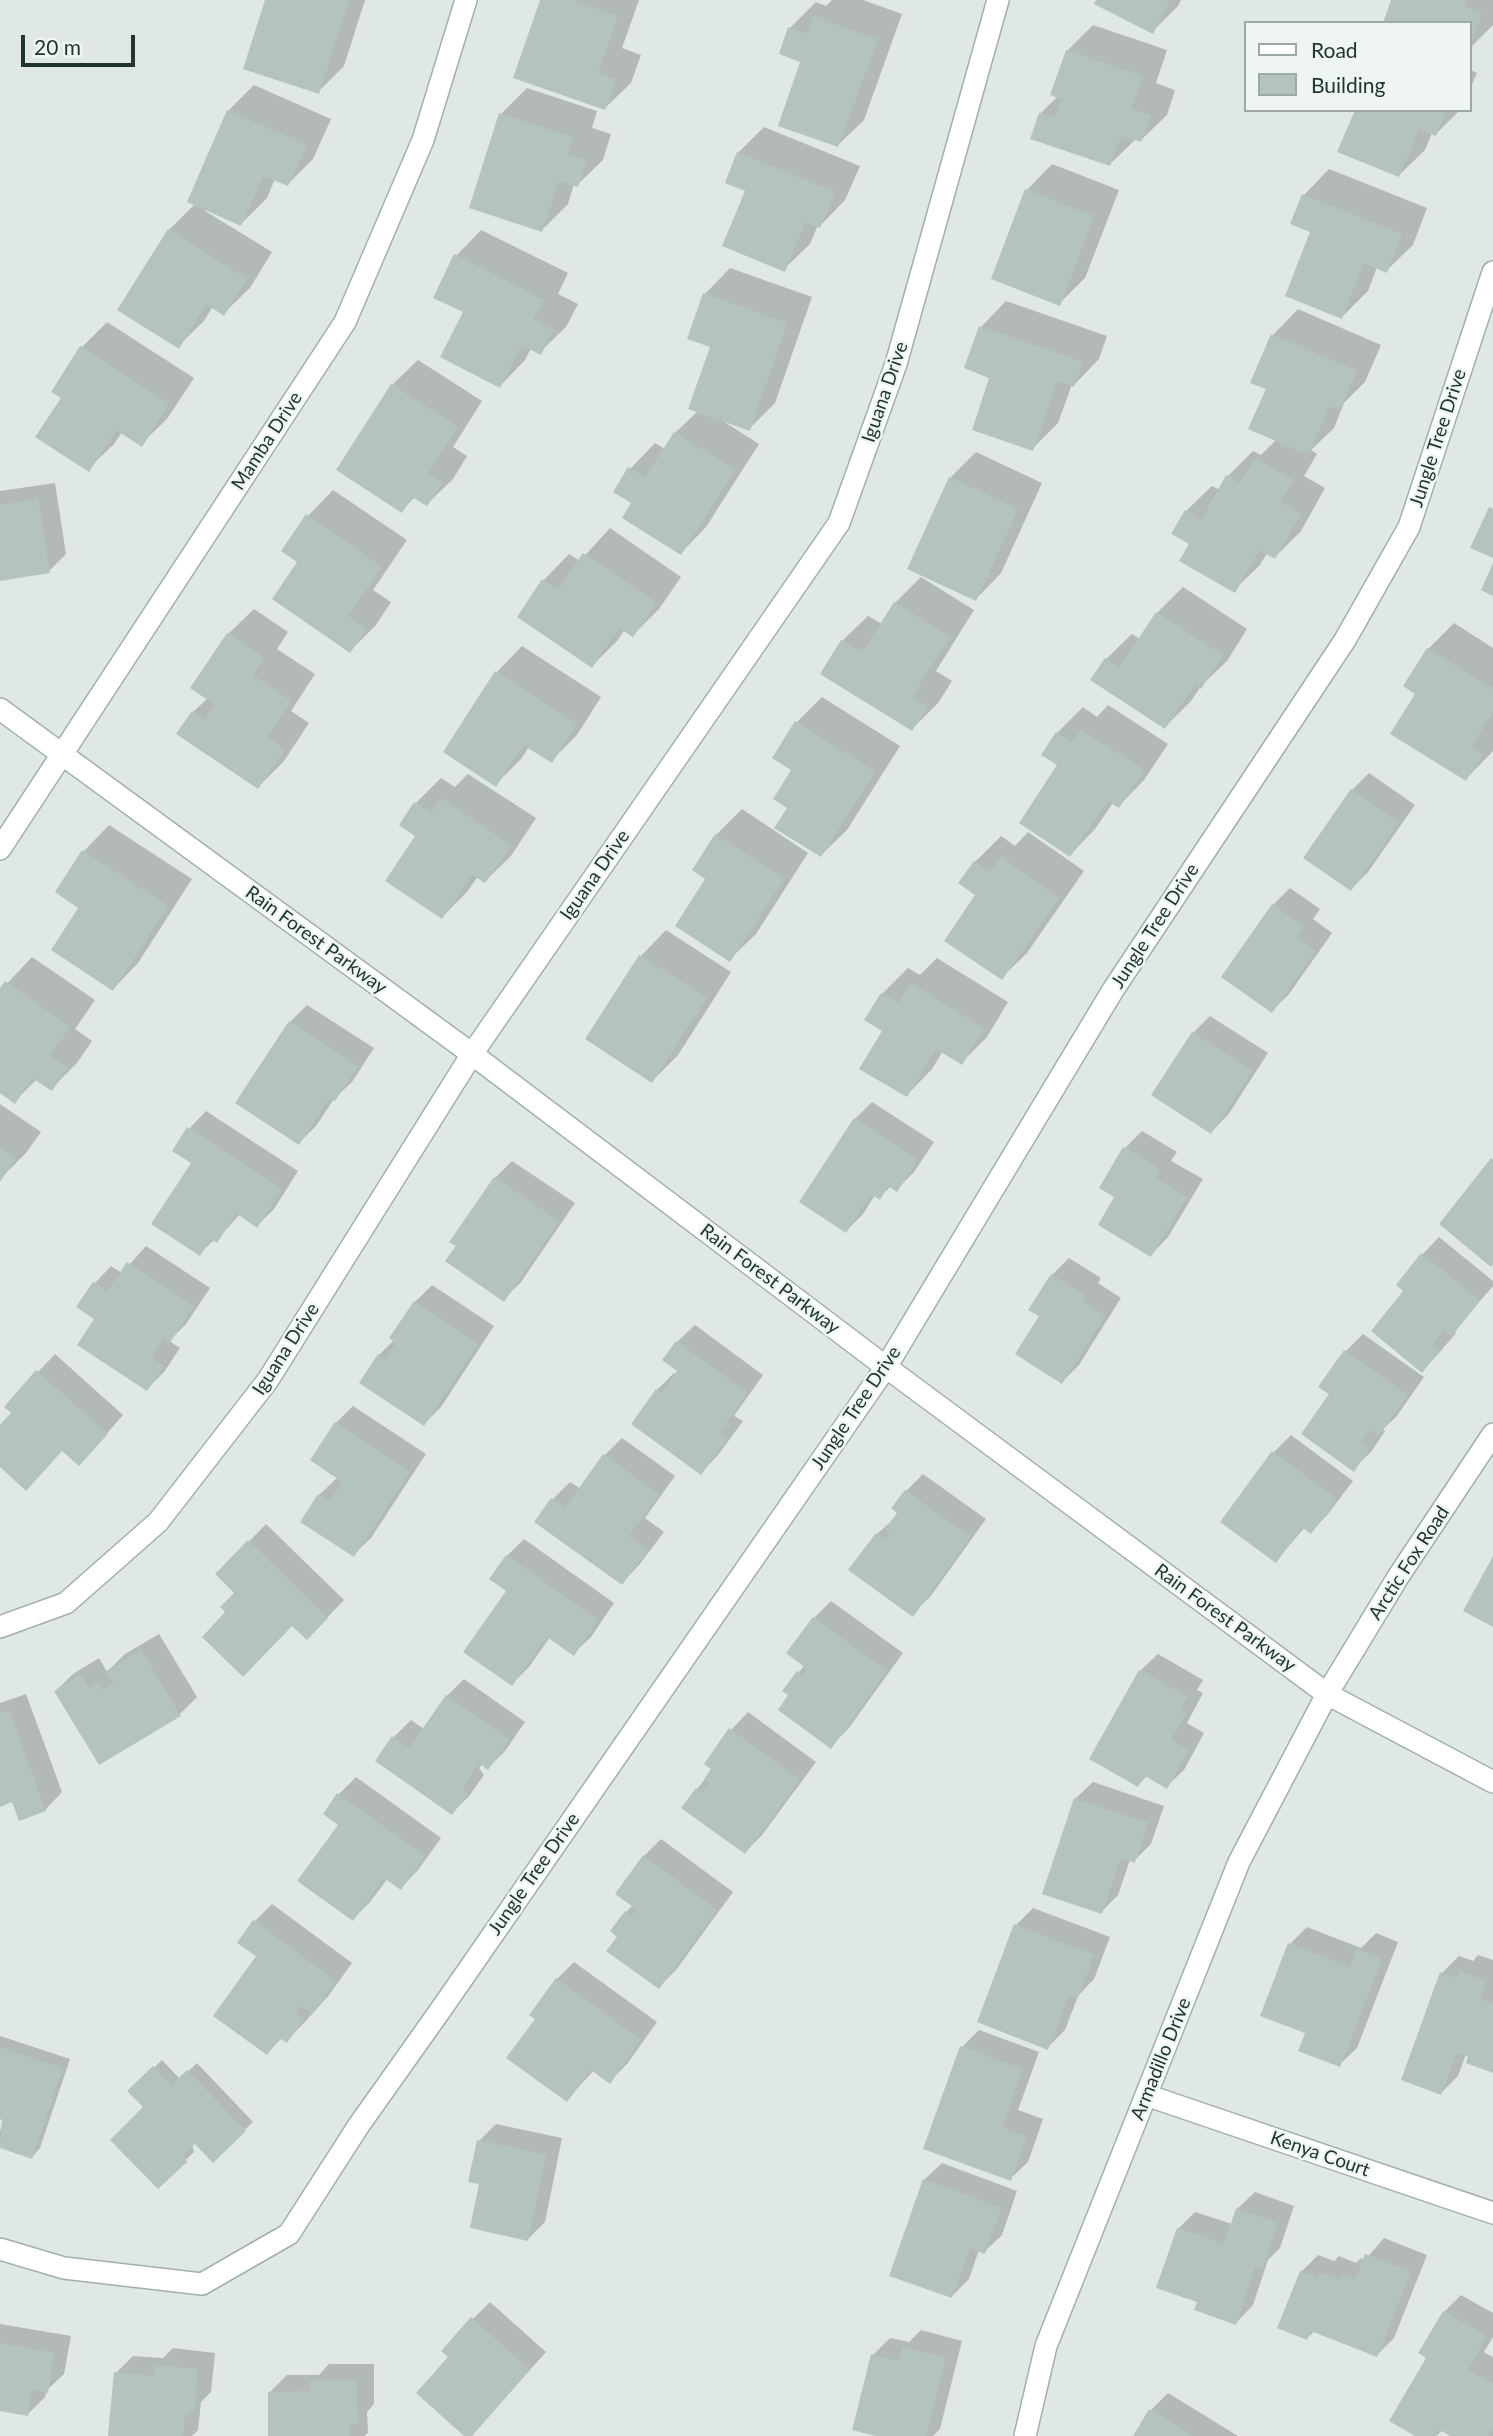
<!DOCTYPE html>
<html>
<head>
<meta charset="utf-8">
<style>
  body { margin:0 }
  #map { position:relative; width:1493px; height:2436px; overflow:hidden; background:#dfe8e5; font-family:Lato,sans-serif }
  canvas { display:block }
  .legend { position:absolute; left:1244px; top:21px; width:228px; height:91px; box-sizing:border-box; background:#eef5f2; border:2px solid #9ca9a5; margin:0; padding:9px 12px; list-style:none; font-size:21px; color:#213632 }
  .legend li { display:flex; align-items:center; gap:14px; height:35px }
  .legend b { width:35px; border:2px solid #9ca9a5 }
  .scale { position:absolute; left:21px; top:35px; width:114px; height:32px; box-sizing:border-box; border:4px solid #213632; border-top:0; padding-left:9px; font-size:21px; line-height:24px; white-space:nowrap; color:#213632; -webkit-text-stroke:5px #eef5f2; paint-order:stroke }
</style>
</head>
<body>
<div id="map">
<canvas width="1493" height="2436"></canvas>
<ul class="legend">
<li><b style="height:9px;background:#fff"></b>Road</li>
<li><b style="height:19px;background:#b4c3be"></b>Building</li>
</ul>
<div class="scale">20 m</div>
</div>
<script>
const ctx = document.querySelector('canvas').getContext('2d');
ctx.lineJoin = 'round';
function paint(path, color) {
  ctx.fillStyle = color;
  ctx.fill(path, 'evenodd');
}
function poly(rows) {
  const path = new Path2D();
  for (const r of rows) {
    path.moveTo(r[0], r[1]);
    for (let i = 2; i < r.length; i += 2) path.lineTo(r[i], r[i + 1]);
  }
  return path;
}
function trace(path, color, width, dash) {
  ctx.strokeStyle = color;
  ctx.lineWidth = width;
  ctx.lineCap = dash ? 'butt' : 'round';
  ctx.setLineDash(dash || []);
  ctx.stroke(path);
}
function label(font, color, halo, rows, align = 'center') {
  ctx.font = font + ' Lato,sans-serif';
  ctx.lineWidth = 5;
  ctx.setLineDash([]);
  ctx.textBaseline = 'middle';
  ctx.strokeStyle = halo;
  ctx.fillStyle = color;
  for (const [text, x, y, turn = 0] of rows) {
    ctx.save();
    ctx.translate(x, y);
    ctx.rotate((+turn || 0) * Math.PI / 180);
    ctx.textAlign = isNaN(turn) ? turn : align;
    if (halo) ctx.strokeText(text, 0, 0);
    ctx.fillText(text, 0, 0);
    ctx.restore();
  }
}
paint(poly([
  [267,0,365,0,344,66,318,92],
  [542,0,639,0,622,48,641,55,631,83,605,108],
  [832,0,863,0,902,14,864,120,838,145,790,28,816,2,826,6],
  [1098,0,1181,0,1178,6,1152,32],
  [1393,0,1493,0,1493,25,1470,48,1470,23],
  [1093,25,1167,50,1156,83,1175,90,1167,115,1141,140,1136,139,1110,164,1040,114,1058,96,1067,51],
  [1470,70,1477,73,1470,89],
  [254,85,331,119,313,159,288,184,275,179,267,198,241,224,206,209,205,211,272,252,250,288,224,313,213,306,204,321,178,346,169,230,195,204,228,111],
  [527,88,597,111,592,128,611,134,603,160,577,185,574,184,568,204,542,230,501,114],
  [1357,110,1460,110,1436,134,1432,133,1425,150,1399,175],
  [764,127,860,166,845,200,820,226,818,225,810,244,784,269,747,190,738,153],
  [1052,164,1119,190,1085,278,1059,304,1027,190],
  [1329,169,1427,208,1413,245,1387,270,1377,267,1368,291,1342,317,1313,231,1304,195],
  [481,230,568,273,558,294,578,304,566,327,540,352,531,348,525,360,500,386,465,312,456,256],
  [730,268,812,297,775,403,749,429,723,421,759,444,706,527,681,553,634,502,630,469,655,443,665,449,675,433,698,411,712,346,705,294],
  [1006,301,1107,336,1099,359,1074,385,1072,384,1058,423,1032,449,991,377,981,327],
  [1298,309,1381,345,1365,382,1344,403,1334,428,1311,450,1317,454,1304,476,1325,488,1301,531,1275,557,1267,553,1260,565,1234,590,1191,543,1186,511,1212,486,1220,490,1228,476,1253,451,1261,455,1276,440,1268,389,1273,335],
  [107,322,194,378,167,419,141,444,122,432,114,444,88,469,63,398,82,347],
  [418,360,482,401,453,447,467,456,453,479,427,504,415,497,402,510,392,385],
  [976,452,1042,483,1001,573,976,599,950,478],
  [55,483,66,554,49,571,0,579,0,491],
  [333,490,407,540,373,590,391,602,376,625,350,651,300,562,308,516],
  [610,528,681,577,659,609,633,635,625,629,618,640,592,666,519,617,544,580,569,554,580,561],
  [921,577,974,610,936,671,952,681,938,703,912,729,842,641,868,616,882,624,895,603],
  [1183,587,1247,629,1227,661,1201,686,1191,701,1165,727,1106,659,1132,634,1140,639,1157,613],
  [254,609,288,632,277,649,315,674,291,711,309,723,284,761,258,787,193,712,208,698,228,634],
  [1454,623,1493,648,1493,751,1466,779,1418,693,1428,649],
  [522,646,601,697,577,735,551,761,529,747,521,759,496,784,445,752,497,672],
  [822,697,900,746,847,830,821,855,790,807,797,722],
  [1108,705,1168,744,1144,780,1119,806,1113,803,1095,829,1070,855,1060,765,1043,754,1057,733,1083,707,1097,717],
  [1369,773,1415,805,1368,872,1351,889,1305,858,1352,790],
  [468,774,536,818,511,856,485,881,478,876,468,891,442,917,416,803,441,778,455,787],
  [742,809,808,853,756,934,730,959,708,879,716,835],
  [109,825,192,879,138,963,113,989,81,907,84,851],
  [1028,832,1084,871,1027,953,1001,978,978,895,975,862,1001,836,1015,846],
  [1290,888,1320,909,1313,919,1332,933,1289,994,1272,1011,1273,905],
  [666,930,731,972,678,1055,652,1081,588,1039,641,956],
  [32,957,95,1000,75,1029,92,1041,77,1063,51,1089,37,1079,15,1101,0,1091,0,991],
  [937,958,1008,1002,987,1037,962,1062,943,1051,932,1069,907,1095,885,1030,882,994,908,968,920,975],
  [307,1005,374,1048,352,1082,334,1099,316,1126,299,1143,290,1022],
  [1210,1016,1268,1053,1228,1115,1211,1132,1193,1033],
  [872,1102,934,1142,914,1172,897,1189,891,1186,880,1197,875,1195,863,1214,846,1231,855,1119],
  [0,1104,41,1132,26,1153,0,1179],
  [206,1111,298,1171,274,1209,257,1226,240,1214,217,1240,215,1239,200,1253,189,1129],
  [1142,1131,1177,1152,1171,1161,1203,1179,1168,1237,1151,1255,1117,1196,1124,1149],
  [512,1161,575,1203,521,1282,504,1299,495,1178],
  [1439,1237,1493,1281,1493,1286,1454,1331,1456,1333,1439,1353,1422,1371,1405,1290,1422,1255],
  [146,1246,210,1288,186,1324,169,1341,180,1348,164,1372,147,1389,97,1319,94,1284,111,1266,122,1273],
  [1069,1258,1101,1278,1098,1283,1121,1298,1079,1365,1062,1382,1041,1316,1052,1275],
  [432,1285,494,1326,441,1407,424,1424,379,1355,394,1340,415,1302],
  [695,1325,763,1375,734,1416,743,1421,718,1455,701,1473,657,1390,674,1373,677,1375,679,1371,677,1342],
  [1363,1334,1424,1377,1396,1417,1382,1430,1385,1431,1371,1452,1353,1469,1331,1394,1345,1352],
  [55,1354,123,1415,96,1446,63,1450,0,1464,0,1428,14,1413,38,1372],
  [353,1406,426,1454,371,1538,353,1555,319,1495,338,1477,336,1423],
  [1291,1435,1353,1481,1328,1514,1311,1532,1305,1527,1276,1561,1222,1521,1274,1452],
  [622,1438,675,1476,645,1518,664,1532,639,1565,622,1583,537,1521,553,1499,570,1482,581,1489,605,1455],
  [923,1474,986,1519,930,1597,912,1614,877,1534,895,1518,906,1491],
  [266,1524,344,1600,324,1621,293,1624,228,1612,236,1593,217,1574],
  [524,1539,614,1603,591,1637,573,1654,550,1637,529,1667,512,1684,507,1556],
  [831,1601,903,1653,848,1729,830,1747,791,1695,798,1673,805,1665,814,1618],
  [159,1634,197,1697,180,1714,100,1763,56,1691,73,1674,99,1658,107,1672,125,1654],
  [1158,1654,1203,1680,1197,1690,1203,1693,1187,1723,1204,1733,1184,1770,1166,1787,1147,1776,1138,1785,1140,1671],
  [464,1679,525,1722,505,1751,488,1768,483,1764,479,1768,484,1775,469,1796,452,1813,393,1738,411,1720,424,1729,447,1696],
  [26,1694,62,1792,45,1810,13,1800,0,1805,0,1703],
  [748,1712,816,1762,762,1835,745,1852,697,1789,713,1769,731,1730],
  [356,1777,441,1838,418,1870,401,1888,388,1878,370,1902,353,1919,340,1825,325,1814,339,1794],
  [1093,1782,1164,1806,1151,1844,1134,1861,1130,1860,1118,1895,1101,1912,1075,1799],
  [661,1839,733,1892,676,1970,659,1987,619,1936,626,1912,633,1905,644,1856],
  [272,1904,352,1963,329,1995,304,2023,287,2040,282,2038,267,2053,258,1956,239,1943,255,1921],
  [1033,1908,1110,1937,1094,1979,1078,1996,1065,2030,1047,2048,1016,1925],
  [1307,1927,1361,1948,1376,1933,1398,1942,1357,2048,1339,2065,1307,2032,1290,1944],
  [1478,1955,1493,1960,1493,2071,1466,2054,1458,2076,1441,2093,1442,1973,1459,1956,1473,1961],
  [574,1962,657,2022,627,2064,610,2081,594,2070,567,2100,537,2018,557,1979],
  [979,2030,1039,2052,1018,2110,1043,2119,1028,2162,1010,2179,962,2047],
  [0,2036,70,2059,40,2148,32,2157,0,2146,0,2131,4,2119,0,2118],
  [162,2060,180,2079,197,2063,253,2122,213,2160,195,2142,192,2145,194,2152,158,2187,145,2107,130,2091],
  [496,2124,562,2138,545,2222,528,2239,479,2141],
  [942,2163,1017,2191,1002,2235,984,2252,979,2250,969,2279,952,2296,924,2180],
  [1255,2192,1294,2206,1280,2248,1268,2260,1253,2305,1236,2323,1200,2301,1178,2229,1195,2212,1232,2224,1237,2209],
  [1384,2238,1427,2255,1394,2338,1377,2355,1315,2331,1307,2338,1301,2272,1318,2255,1334,2261,1339,2256,1356,2263,1361,2258,1365,2260],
  [1461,2295,1493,2313,1493,2337,1484,2352,1493,2357,1493,2436,1454,2436,1443,2430,1436,2436,1418,2436,1428,2357,1444,2312],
  [490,2302,546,2352,485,2420,470,2436,466,2436,451,2356,473,2319],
  [0,2324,71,2336,64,2374,46,2391,45,2397,28,2414,0,2409],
  [921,2330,962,2341,940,2429,933,2436,884,2436,873,2355,890,2338,909,2342],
  [173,2348,215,2353,211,2392,201,2402,198,2430,192,2436,110,2436,116,2373,133,2356,163,2358],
  [329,2364,374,2364,374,2404,367,2412,368,2433,364,2436,270,2436,269,2393,287,2375,319,2375],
  [1168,2393,1238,2436,1135,2436,1151,2410]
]), '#0003');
paint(poly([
  [265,0,349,0,319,94,243,69],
  [540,0,572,0,618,16,598,73,616,80,605,110,513,78],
  [1096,0,1170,0,1153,34,1094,4],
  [1391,0,1466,0,1464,6,1482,13,1471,44,1470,23,1383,23],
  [813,16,878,40,838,147,778,126,800,62,779,54,788,27,807,34],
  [1066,50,1143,76,1131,109,1151,115,1141,142,1121,136,1110,166,1030,139,1039,113,1055,118,1061,99,1050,95],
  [227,110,307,145,288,186,263,176,241,226,187,202],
  [1355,110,1447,110,1436,136,1419,129,1399,177,1337,152],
  [499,113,573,137,567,154,587,160,578,187,559,181,542,232,469,208],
  [737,152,835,192,820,228,805,222,785,272,722,246,745,191,725,183],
  [1025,189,1094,216,1060,306,991,279],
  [1302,194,1402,234,1387,273,1364,263,1342,319,1285,296,1310,232,1290,224],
  [168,229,247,279,224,316,206,304,179,349,117,310],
  [454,254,544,300,533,320,553,330,541,355,521,345,500,388,440,357,463,312,433,298],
  [703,293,787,323,750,431,688,409,710,347,687,339],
  [979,326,1083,362,1074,387,1057,381,1033,451,972,430,989,378,964,368],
  [1271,334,1357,371,1340,410,1330,406,1308,455,1248,429,1266,389,1250,383],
  [80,346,169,404,142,447,116,430,89,472,35,437,61,398,51,392],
  [391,384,458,427,428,473,443,482,427,506,412,497,402,513,336,470],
  [674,432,735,470,681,555,622,518,631,503,613,492,628,467,645,478],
  [1255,458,1293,480,1280,502,1301,514,1275,559,1259,550,1235,593,1179,561,1189,544,1171,534,1185,510,1201,520,1226,475,1240,483],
  [949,477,1018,509,976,601,907,569],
  [38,499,50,573,0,581,0,505],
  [1489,507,1493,509,1493,558,1470,548],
  [306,514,382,567,348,616,367,629,350,653,272,599,297,562,281,551],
  [583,553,657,603,633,637,619,628,592,668,517,617,542,579,558,590],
  [1493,563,1493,596,1481,590],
  [894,602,950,637,912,697,928,707,912,731,820,674,841,640,862,653],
  [1156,612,1223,655,1201,689,1195,684,1165,729,1090,680,1105,658,1119,668],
  [227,633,264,658,253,675,291,701,267,737,285,749,258,789,176,734,192,711,204,720,215,705,190,688],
  [1427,648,1493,689,1493,712,1471,747,1483,754,1466,781,1390,734,1415,694,1403,686],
  [495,671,577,724,552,763,523,745,496,787,443,752],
  [795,721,875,772,821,857,774,828,787,808,773,799,791,770,772,758],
  [1081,730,1144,770,1119,808,1107,801,1070,857,1019,823,1057,765,1041,755,1056,732,1072,743],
  [1351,789,1399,823,1351,891,1303,858],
  [441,798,511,845,485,883,472,875,442,919,385,881,415,836,399,825,414,802,431,813],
  [715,834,784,879,730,962,675,926,705,879,692,870],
  [82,850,168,906,113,991,51,950,78,908,55,892],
  [1001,857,1059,898,1002,980,944,941,975,895,958,883,974,861,990,872],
  [1272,904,1305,927,1297,937,1316,951,1272,1013,1221,977],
  [639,955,707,998,652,1083,585,1039],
  [5,981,70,1027,50,1056,68,1067,52,1091,32,1078,15,1104,0,1093,0,988],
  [910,983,984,1028,962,1065,936,1049,907,1097,859,1069,882,1031,864,1020,881,993,898,1003],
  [289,1021,358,1066,335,1101,329,1099,299,1145,235,1103],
  [1192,1032,1252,1071,1211,1134,1151,1095],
  [854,1118,918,1160,897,1192,888,1186,880,1200,871,1194,846,1233,799,1202],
  [187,1127,282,1189,257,1228,236,1213,217,1243,211,1239,200,1256,151,1224,191,1163,172,1151],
  [0,1147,16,1158,0,1182],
  [1123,1147,1161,1170,1155,1178,1187,1197,1151,1257,1098,1225,1114,1197,1099,1188],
  [1491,1158,1493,1160,1493,1264,1491,1267,1439,1224],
  [494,1177,559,1221,504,1302,445,1261,456,1246,449,1242],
  [1421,1253,1480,1301,1451,1337,1443,1331,1432,1345,1440,1351,1422,1373,1371,1331,1403,1291,1396,1285],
  [127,1262,194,1306,169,1344,163,1339,151,1357,164,1366,147,1391,77,1345,94,1319,76,1307,93,1282,107,1292],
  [1051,1274,1086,1296,1082,1301,1105,1316,1062,1384,1015,1354,1039,1316,1028,1310],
  [414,1301,478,1344,424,1426,359,1383,378,1354,385,1359,396,1343,389,1338],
  [676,1341,748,1393,719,1433,727,1439,701,1475,631,1424,656,1389,661,1393,677,1371,662,1360],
  [1344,1350,1408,1395,1379,1436,1369,1430,1360,1443,1369,1449,1354,1472,1301,1434,1329,1394,1318,1387],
  [36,1370,108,1434,79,1466,62,1451,26,1491,0,1467,0,1425,11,1413,4,1407],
  [335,1422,410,1472,354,1557,300,1522,318,1494,329,1502,342,1482,310,1460],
  [1272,1451,1337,1499,1311,1534,1302,1527,1276,1563,1220,1522],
  [603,1454,659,1494,629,1536,648,1550,622,1585,534,1522,551,1498,565,1508],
  [905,1490,970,1537,913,1617,848,1570,876,1533,886,1540,890,1533,885,1529,897,1513,891,1508],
  [248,1540,328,1618,307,1640,292,1626,243,1677,202,1637,225,1612,220,1607,234,1593,215,1574],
  [506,1555,598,1620,574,1656,547,1637,512,1686,463,1652,506,1591,489,1579],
  [1493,1556,1493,1627,1463,1611],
  [813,1617,887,1671,831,1749,778,1710,788,1695,782,1691,797,1671,802,1676,807,1669,786,1653],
  [141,1650,181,1716,99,1765,54,1691,81,1674,89,1688,98,1682,103,1690,114,1683,106,1671],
  [1139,1670,1188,1697,1181,1708,1187,1711,1171,1740,1189,1750,1167,1789,1145,1776,1138,1787,1089,1759],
  [446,1695,510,1740,488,1770,479,1763,463,1787,468,1793,452,1815,375,1761,392,1736,409,1748],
  [9,1710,46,1811,19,1821,12,1802,0,1807,0,1713],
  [729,1728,800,1780,745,1854,681,1808,696,1788,703,1793,710,1783,704,1779,711,1769,704,1764],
  [337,1793,425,1856,401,1890,384,1878,353,1921,297,1881,338,1825,323,1814],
  [1074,1798,1148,1823,1135,1863,1121,1858,1102,1914,1042,1894],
  [643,1855,717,1910,659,1989,606,1951,617,1937,610,1931,625,1911,632,1916,636,1909,615,1894],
  [253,1920,336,1981,312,2014,301,2006,295,2013,303,2020,287,2043,280,2038,267,2055,213,2016,256,1956,237,1943],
  [1014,1924,1094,1955,1078,1998,1069,1995,1048,2050,977,2022],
  [1288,1943,1350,1967,1357,1949,1382,1959,1340,2067,1298,2051,1305,2033,1260,2016],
  [1460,1971,1486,1981,1480,1999,1493,2004,1493,2073,1466,2063,1468,2057,1457,2052,1441,2095,1401,2080,1440,1972,1457,1978],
  [556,1978,641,2040,610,2084,591,2070,567,2102,506,2058,535,2019,529,2015],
  [960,2046,1023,2069,1002,2127,1027,2137,1011,2181,923,2149],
  [0,2047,63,2068,32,2159,0,2148,2,2120,0,2119],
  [153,2066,171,2085,187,2070,246,2131,213,2163,195,2144,184,2155,187,2162,158,2189,110,2140,143,2107,127,2091],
  [477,2140,546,2155,528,2241,470,2228,479,2184,468,2182],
  [923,2179,1001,2208,985,2254,970,2248,952,2298,889,2276],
  [1236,2208,1278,2223,1263,2268,1255,2267,1236,2325,1194,2310,1197,2302,1156,2288,1177,2228,1224,2244],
  [1365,2254,1411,2272,1377,2357,1311,2331,1307,2340,1277,2328,1300,2271,1318,2278,1320,2273,1340,2280,1342,2275,1355,2280],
  [1443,2311,1487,2336,1468,2370,1493,2384,1493,2428,1488,2436,1450,2436,1439,2429,1435,2436,1415,2436,1389,2421,1426,2358,1418,2353],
  [471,2317,530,2370,472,2436,464,2436,416,2393,448,2357,441,2351],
  [0,2343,54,2353,48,2393,32,2390,28,2416,0,2411],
  [903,2347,946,2358,926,2436,876,2436,852,2430,871,2354,899,2361],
  [154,2365,198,2369,194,2411,185,2415,183,2436,108,2436,114,2372,154,2376],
  [357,2380,358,2423,350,2423,350,2436,268,2436,268,2392,310,2391,310,2381],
  [1149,2409,1193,2436,1133,2436]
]), '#b4c3be');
const minor = poly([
  [0,709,472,1054,886,1367,1327,1694,1493,1782],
  [0,849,345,322,423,140,466,0],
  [0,1627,66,1603,158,1522,268,1380,472,1054,839,523,896,364,998,0],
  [1146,2095,1493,2213],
  [0,2249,64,2268,202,2284,289,2234,359,2125,442,2008,886,1367,1113,990,1345,640,1409,527,1493,272],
  [1025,2436,1046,2346,1239,1862,1327,1694,1398,1577,1493,1434]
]);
trace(minor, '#a2afac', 24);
trace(minor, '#fff', 21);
label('19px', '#213632', '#eef5f2', [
  ["Iguana Drive",885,392,-71],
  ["Jungle Tree Drive",1438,438,-72],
  ["Mamba Drive",267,441,-57],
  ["Iguana Drive",595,875,-55],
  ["Jungle Tree Drive",1155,926,-57],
  ["Rain Forest Parkway",316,940,36],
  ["Rain Forest Parkway",770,1279,37],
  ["Iguana Drive",286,1349,-57],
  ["Jungle Tree Drive",856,1408,-56],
  ["Arctic Fox Road",1409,1563,-57],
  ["Rain Forest Parkway",1225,1618,36],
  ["Jungle Tree Drive",534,1874,-55],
  ["Armadillo Drive",1161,2059,-68],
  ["Kenya Court",1320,2154,19]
]);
</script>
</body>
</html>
